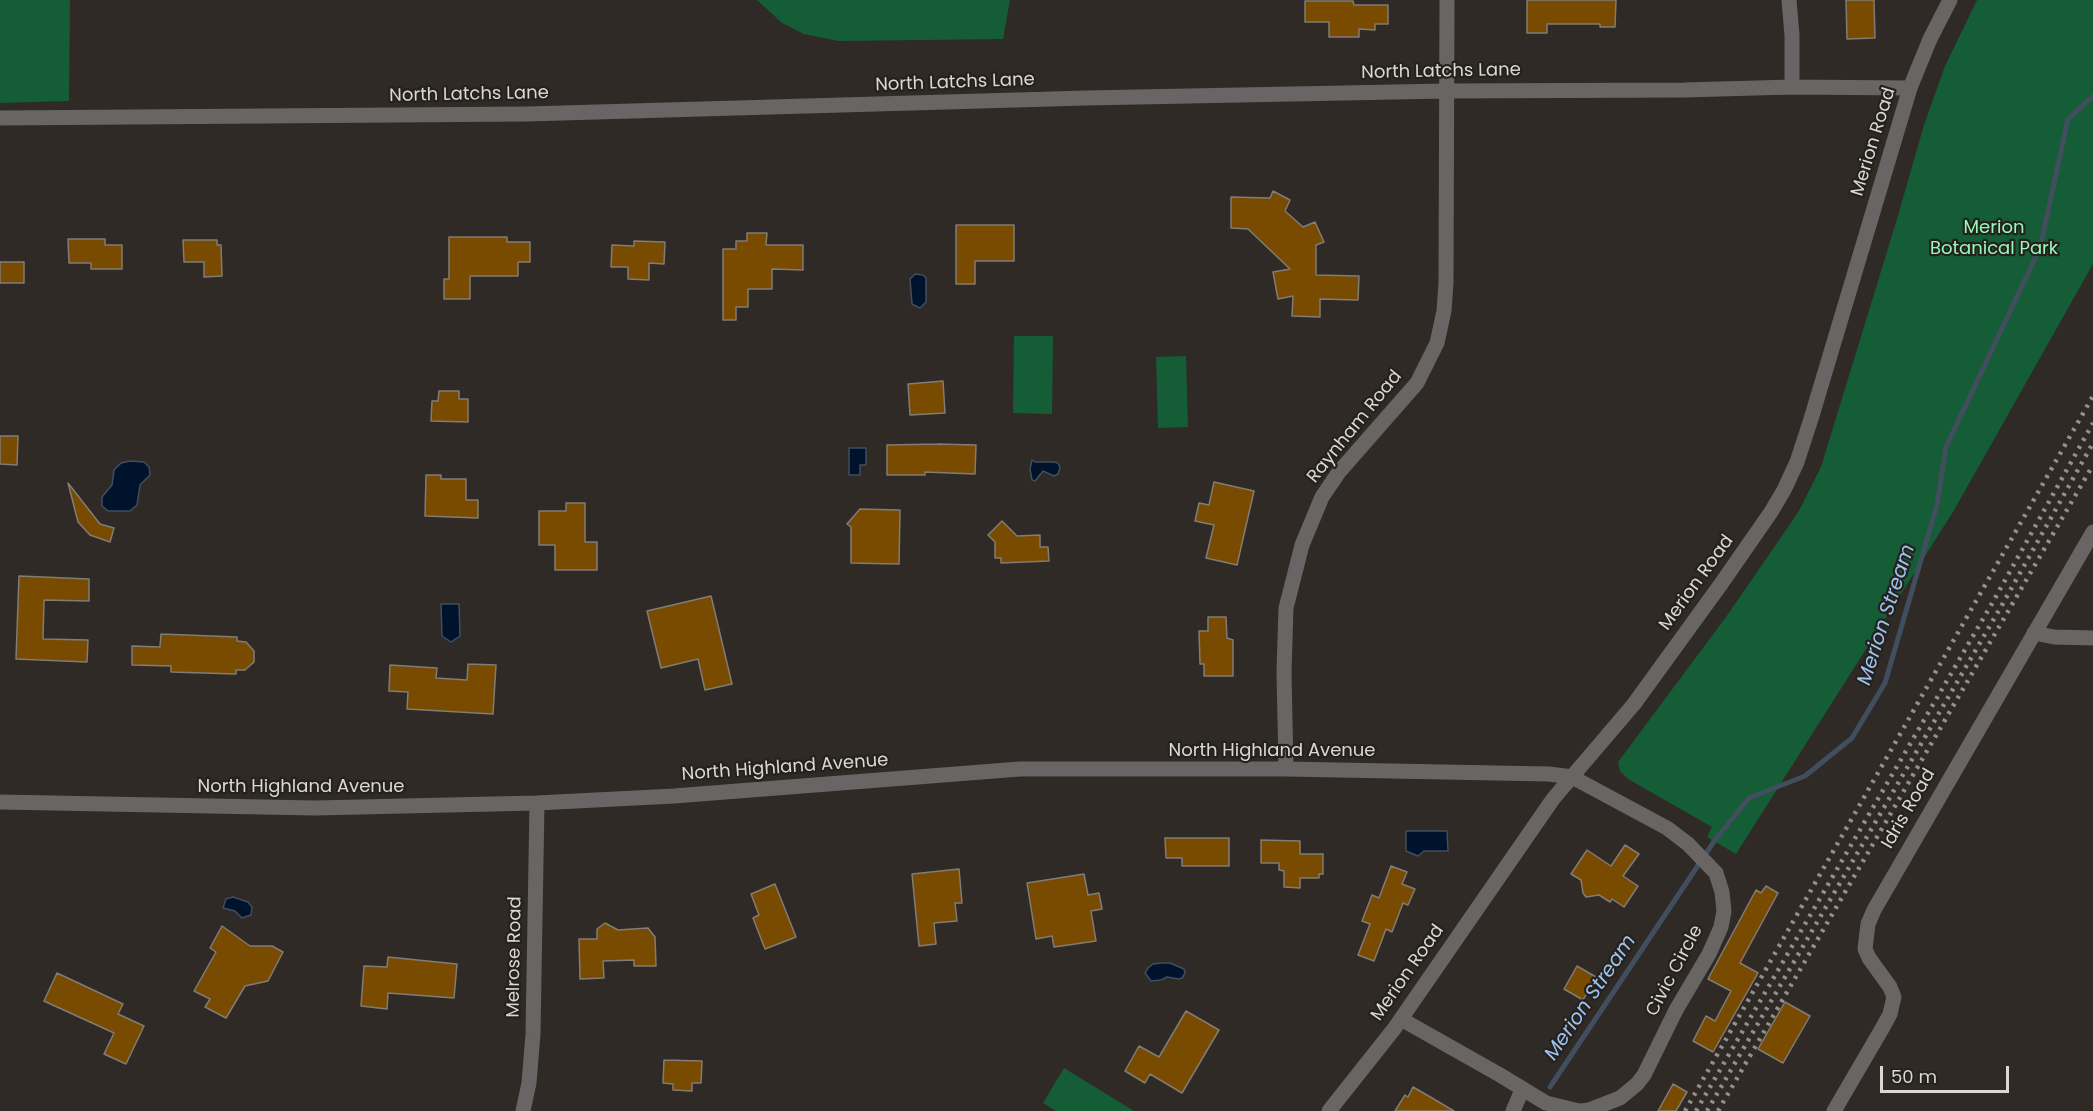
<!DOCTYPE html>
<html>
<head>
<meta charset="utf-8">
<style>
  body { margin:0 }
  #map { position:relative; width:2093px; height:1111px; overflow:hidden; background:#2f2a25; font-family:Poppins,sans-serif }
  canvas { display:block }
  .scale { position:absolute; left:1880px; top:1066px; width:129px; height:27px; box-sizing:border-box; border:3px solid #dad7d4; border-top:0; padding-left:8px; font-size:18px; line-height:21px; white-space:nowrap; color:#dad7d4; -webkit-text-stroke:4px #25211c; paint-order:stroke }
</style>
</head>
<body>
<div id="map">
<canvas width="2093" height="1111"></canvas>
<div class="scale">50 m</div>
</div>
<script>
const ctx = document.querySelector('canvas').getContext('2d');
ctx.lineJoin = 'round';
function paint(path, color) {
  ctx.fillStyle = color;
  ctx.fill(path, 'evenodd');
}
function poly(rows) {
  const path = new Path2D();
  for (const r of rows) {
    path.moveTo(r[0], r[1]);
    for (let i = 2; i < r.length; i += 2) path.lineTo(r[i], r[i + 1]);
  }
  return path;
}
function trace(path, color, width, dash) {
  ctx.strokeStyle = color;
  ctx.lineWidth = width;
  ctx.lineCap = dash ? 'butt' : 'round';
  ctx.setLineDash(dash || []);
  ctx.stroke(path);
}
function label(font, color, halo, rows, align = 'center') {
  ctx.font = font + ' Poppins,sans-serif';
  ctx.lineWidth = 4.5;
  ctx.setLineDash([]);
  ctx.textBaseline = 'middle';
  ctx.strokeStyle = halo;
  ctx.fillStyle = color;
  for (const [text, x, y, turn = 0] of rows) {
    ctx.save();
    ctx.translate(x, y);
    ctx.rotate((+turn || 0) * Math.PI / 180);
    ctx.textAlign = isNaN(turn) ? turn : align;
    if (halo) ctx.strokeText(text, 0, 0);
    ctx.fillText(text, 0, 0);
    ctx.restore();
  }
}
paint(poly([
  [0,0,70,0,69,101,0,103],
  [757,0,1010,0,1003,39,838,41,804,34,782,23],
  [1977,0,2093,0,2093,264,1953,512,1736,854,1707,837,1712,827,1628,779,1620,771,1618,762,1726,617,1786,530,1800,509,1821,467,1897,219,1924,125,1945,66],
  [1014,336,1053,336,1052,414,1013,413],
  [1186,356,1188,427,1158,428,1156,357],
  [1064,1068,1134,1111,1056,1111,1043,1103]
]), '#145d36');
const water = poly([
  [915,274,923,275,926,278,926,302,920,308,912,304,910,279,915,274],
  [849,448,866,448,866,465,860,465,860,475,849,475,849,448],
  [1032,460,1035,462,1054,462,1058,463,1060,468,1058,474,1054,476,1043,471,1035,481,1032,480,1030,469,1032,460],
  [130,461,144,462,149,467,150,475,140,485,137,505,130,511,108,511,102,506,102,497,112,485,114,470,121,463,130,461],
  [441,604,459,604,460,636,451,642,442,636,441,604],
  [1406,831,1447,831,1448,851,1424,851,1418,856,1406,851,1406,831],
  [233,897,248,902,252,907,251,915,242,918,235,911,223,908,226,899,233,897],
  [1161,963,1170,963,1184,969,1185,973,1182,978,1179,979,1167,977,1161,980,1151,981,1145,973,1148,968,1153,964,1161,963]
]);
paint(water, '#00132c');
trace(water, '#414e5e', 1.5);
trace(poly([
  [1550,1087,1715,840,1749,798,1805,776,1852,738,1885,683,1937,505,1946,447,2040,248,2068,119,2093,96]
]), '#414e5e', 5);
const building = poly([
  [1527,0,1616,0,1615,27,1600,27,1600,24,1547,24,1547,33,1527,33,1527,0],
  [1846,0,1874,0,1875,38,1847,39,1846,0],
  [1305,1,1353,1,1354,5,1388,5,1388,24,1375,24,1375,30,1359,29,1359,37,1329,37,1329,22,1305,22,1305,1],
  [1273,191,1290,200,1285,211,1303,227,1315,222,1324,242,1316,245,1316,275,1359,276,1358,300,1320,299,1320,317,1292,316,1293,296,1278,299,1273,272,1290,269,1248,229,1231,228,1231,197,1270,198,1273,191],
  [956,225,1014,225,1014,261,975,261,975,284,956,284,956,225],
  [747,233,767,233,766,245,803,245,803,270,772,269,772,289,748,289,748,307,736,307,736,320,723,320,723,249,736,249,736,241,747,241,747,233],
  [449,237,507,237,507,242,530,242,530,262,518,262,518,276,470,276,470,299,444,299,444,279,449,279,449,237],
  [68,239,105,239,105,245,122,245,122,269,91,269,91,263,69,263,68,239],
  [183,240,217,240,217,245,221,245,222,276,204,277,204,262,184,262,183,240],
  [634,241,665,242,664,264,649,263,649,280,628,279,628,267,611,267,612,245,634,246,634,241],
  [0,262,24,262,24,283,0,283,0,262],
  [943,381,945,413,910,415,908,384,943,381],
  [439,391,459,391,459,399,468,399,468,422,431,421,432,401,438,401,439,391],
  [0,436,18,436,17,465,0,464,0,436],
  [938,444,976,445,975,474,925,472,925,475,887,475,887,445,938,444],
  [426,475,441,475,441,479,466,479,466,500,478,500,478,518,425,516,426,475],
  [1214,482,1254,491,1237,565,1206,558,1214,525,1195,521,1199,503,1209,505,1214,482],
  [68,483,100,524,114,528,110,542,90,535,78,522,68,483],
  [566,503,585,503,585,542,597,542,597,570,555,570,555,545,539,545,539,511,566,511,566,503],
  [860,509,900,510,899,564,851,563,851,527,847,524,860,509],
  [1002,521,1017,536,1040,535,1040,547,1048,547,1049,561,1001,563,1001,558,995,558,995,542,988,535,1002,521],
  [19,576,89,579,89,601,44,600,43,639,88,640,87,662,16,659,19,576],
  [711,596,732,684,705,690,698,659,661,668,647,611,711,596],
  [1208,617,1226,617,1227,638,1233,640,1233,676,1204,676,1204,664,1200,664,1199,631,1208,631,1208,617],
  [161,634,237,637,237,641,246,642,254,651,254,662,245,670,236,670,236,674,171,672,171,666,132,665,132,646,160,647,161,634],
  [468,664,496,665,493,714,407,709,408,692,389,691,390,665,437,668,436,678,467,680,468,664],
  [1165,838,1229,838,1229,866,1182,866,1182,858,1166,858,1165,838],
  [1261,840,1300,841,1300,854,1323,854,1323,874,1319,874,1319,878,1300,878,1300,888,1284,887,1284,871,1279,870,1279,863,1261,863,1261,840],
  [1625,845,1639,854,1623,876,1638,886,1624,907,1612,899,1610,902,1599,895,1586,897,1583,893,1581,880,1571,874,1587,850,1611,866,1625,845],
  [1391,866,1407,872,1402,884,1415,889,1408,905,1403,903,1392,932,1386,929,1374,961,1358,955,1370,924,1362,921,1372,895,1379,898,1391,866],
  [959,869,962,903,955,903,957,921,934,923,936,944,919,946,912,874,959,869],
  [1084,874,1088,895,1099,893,1102,909,1091,911,1096,941,1054,947,1052,936,1036,939,1027,883,1084,874],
  [775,884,796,937,765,949,753,918,759,915,751,894,775,884],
  [1766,886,1778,893,1740,963,1758,973,1713,1052,1693,1041,1706,1016,1715,1021,1731,991,1708,979,1756,890,1761,893,1766,886],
  [605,923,618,930,648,928,655,937,656,966,634,966,634,960,603,961,604,978,580,979,579,939,597,939,597,929,605,923],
  [222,926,250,946,272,946,283,952,268,981,245,986,226,1018,205,1007,210,999,194,991,216,952,210,948,222,926],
  [388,957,457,964,454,998,388,993,387,1009,361,1006,364,966,387,967,388,957],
  [1577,966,1596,977,1583,1000,1564,989,1577,966],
  [57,973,123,1004,118,1014,144,1026,126,1064,104,1054,114,1033,44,1001,57,973],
  [1785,1002,1810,1016,1783,1063,1758,1049,1785,1002],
  [1186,1011,1219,1030,1182,1093,1150,1074,1145,1083,1125,1071,1139,1046,1159,1057,1186,1011],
  [664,1060,702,1061,701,1083,692,1083,692,1091,673,1090,673,1084,663,1083,664,1060],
  [1673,1084,1687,1092,1676,1111,1658,1111,1673,1084],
  [1413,1087,1432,1098,1454,1111,1395,1111,1405,1095,1408,1097,1413,1087]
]);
paint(building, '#794b00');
trace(building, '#817c76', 1.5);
trace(poly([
  [1789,0,1792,35,1792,87],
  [0,118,527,114,1086,98,1446,91,1684,90,1792,87,1910,88],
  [2034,633,2054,637,2093,638],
  [1286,769,1284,672,1286,608,1302,545,1322,497,1339,472,1417,383,1437,343,1444,311,1446,283,1447,0],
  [0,802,315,808,537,803,674,796,1020,769,1286,769,1549,774,1572,777,1667,828,1688,844,1716,873,1722,892,1724,911,1721,927,1709,954,1676,1010,1644,1075,1637,1084,1620,1098,1589,1110,1581,1111],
  [1401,1019,1500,1075,1546,1103,1579,1111],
  [523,1111,529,1083,533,1034,537,803],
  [1513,1111,1522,1090],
  [1834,1111,1883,1027,1890,1014,1894,997,1890,987,1869,958,1865,949,1868,924,1874,910,2093,532]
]), '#696564', 15);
trace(poly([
  [1329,1111,1394,1029,1553,799,1634,704,1721,584,1771,512,1784,490,1797,462,1811,419,1910,88,1930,39,1950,0]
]), '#696564', 15);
trace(poly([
  [1685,1111,2093,396],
  [1696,1111,1994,600,2093,423],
  [1707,1111,2002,605,2093,443],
  [1718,1111,2093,465]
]), '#94908c', 4.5, [3, 6]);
label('18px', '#dad7d4', '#25211c', [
  ["North Latchs Lane",1441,72,-1],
  ["North Latchs Lane",955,83,-2],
  ["North Latchs Lane",469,95,-1],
  ["Merion Road",1874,142,-73],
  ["Raynham Road",1355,427,-51],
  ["Merion Road",1697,583,-54],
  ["North Highland Avenue",1272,751],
  ["North Highland Avenue",785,768,-4],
  ["North Highland Avenue",301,787],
  ["Idris Road",1909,809,-60],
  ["Melrose Road",515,957,-89],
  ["Civic Circle",1675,971,-62],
  ["Merion Road",1408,973,-55]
]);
label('18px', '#96f9ba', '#25211c', [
  ["Merion",1994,228],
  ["Botanical Park",1994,249]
]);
label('italic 20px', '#9cc3f1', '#25211c', [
  ["Merion Stream",1887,615,-72],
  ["Merion Stream",1591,998,-56]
]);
</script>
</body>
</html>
